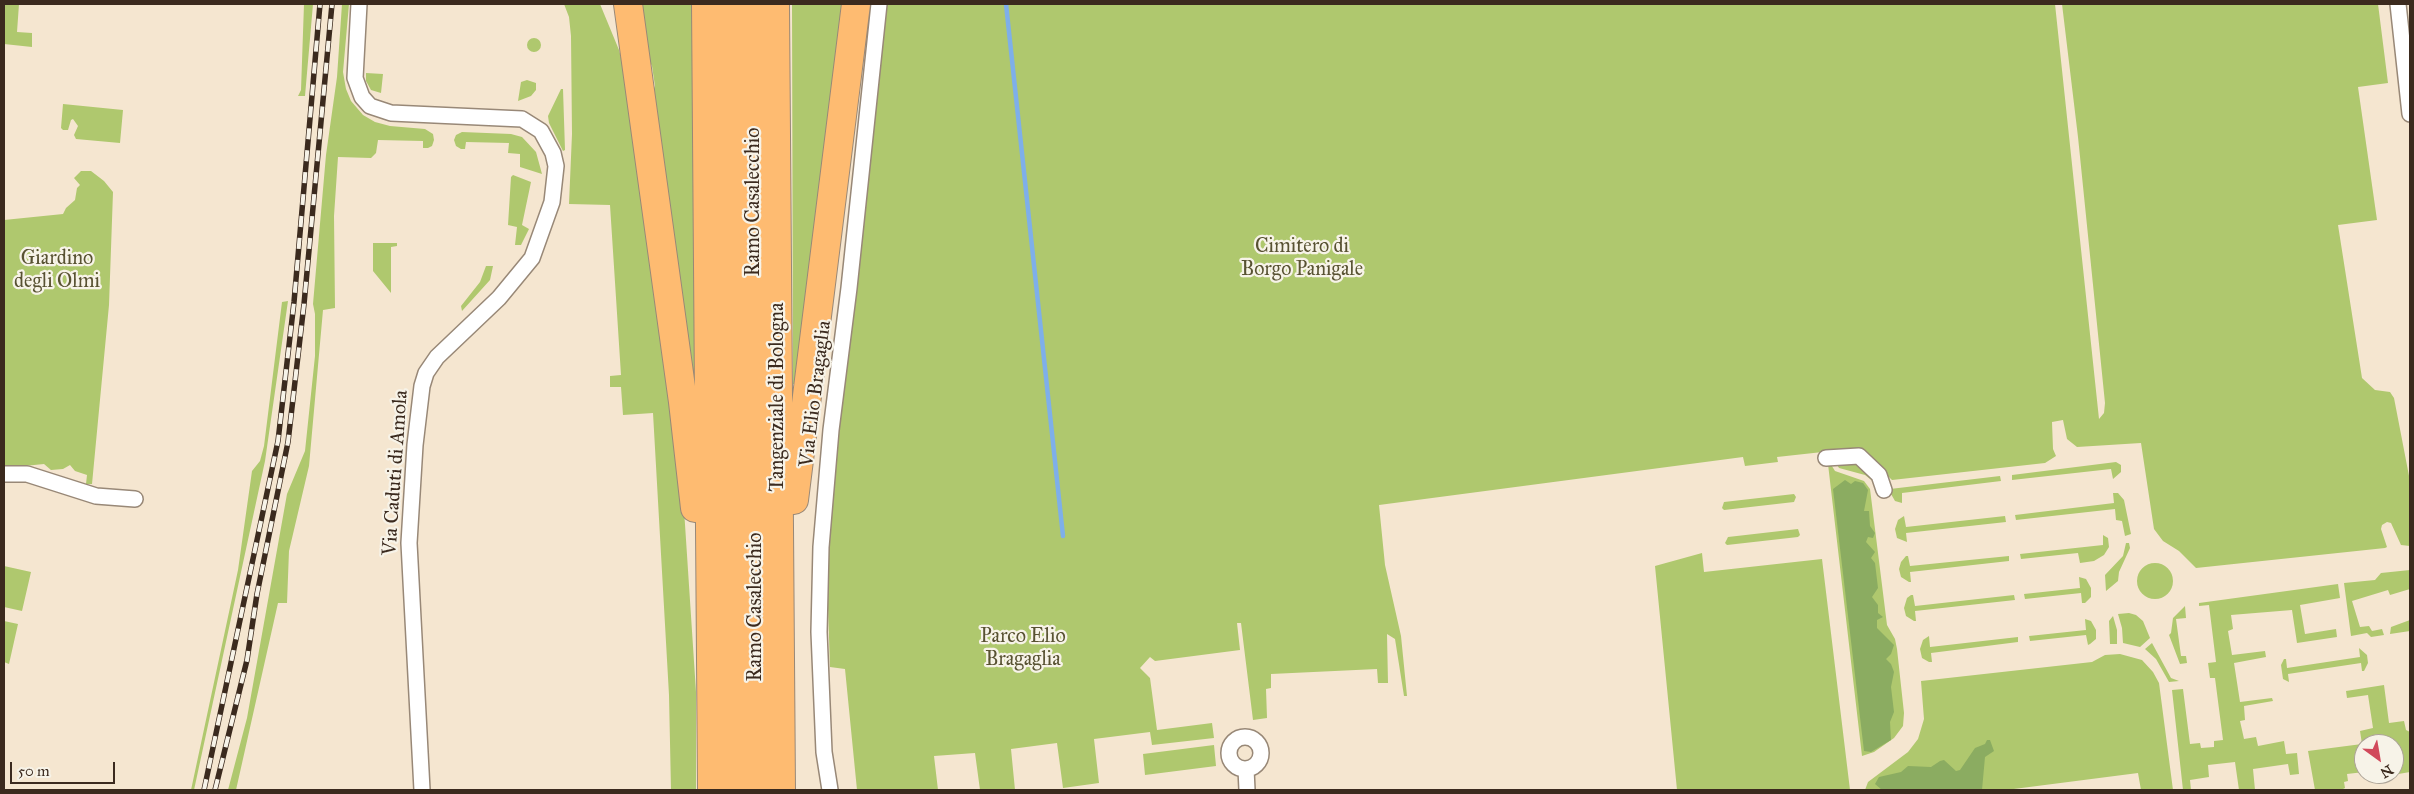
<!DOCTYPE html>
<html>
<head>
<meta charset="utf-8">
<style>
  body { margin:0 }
  #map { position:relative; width:2414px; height:794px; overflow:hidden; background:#f5e6d0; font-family:"IM FELL Great Primer",serif }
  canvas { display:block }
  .frame { position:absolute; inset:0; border:5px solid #3b2a1e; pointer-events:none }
  .north { position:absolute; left:2354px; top:734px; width:50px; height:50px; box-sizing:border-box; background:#f7f3e8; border:1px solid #aca397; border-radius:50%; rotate:148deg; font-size:14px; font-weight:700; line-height:20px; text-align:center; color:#3b2a1e }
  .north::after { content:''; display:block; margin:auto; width:18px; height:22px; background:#d1495b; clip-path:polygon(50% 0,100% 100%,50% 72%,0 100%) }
  .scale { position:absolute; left:10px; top:762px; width:105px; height:22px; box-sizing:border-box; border:2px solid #3b2a1e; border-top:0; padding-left:6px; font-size:15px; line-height:18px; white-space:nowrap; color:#3b2a1e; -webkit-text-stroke:4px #f7f3e8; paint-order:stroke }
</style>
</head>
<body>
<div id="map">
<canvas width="2414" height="794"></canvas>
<div class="frame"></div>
<div class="north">N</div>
<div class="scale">50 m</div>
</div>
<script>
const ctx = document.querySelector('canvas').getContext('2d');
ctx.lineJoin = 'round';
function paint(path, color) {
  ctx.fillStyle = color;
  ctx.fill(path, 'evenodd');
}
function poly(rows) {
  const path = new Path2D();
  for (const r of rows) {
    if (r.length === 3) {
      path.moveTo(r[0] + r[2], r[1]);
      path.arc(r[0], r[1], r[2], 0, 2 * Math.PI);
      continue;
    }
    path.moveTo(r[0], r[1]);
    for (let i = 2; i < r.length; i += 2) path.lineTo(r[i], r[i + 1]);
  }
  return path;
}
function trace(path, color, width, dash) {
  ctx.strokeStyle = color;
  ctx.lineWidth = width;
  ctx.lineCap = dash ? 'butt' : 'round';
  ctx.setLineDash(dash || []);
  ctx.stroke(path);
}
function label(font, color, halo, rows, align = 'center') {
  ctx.font = font + ' "IM FELL Great Primer",serif';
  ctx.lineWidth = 4.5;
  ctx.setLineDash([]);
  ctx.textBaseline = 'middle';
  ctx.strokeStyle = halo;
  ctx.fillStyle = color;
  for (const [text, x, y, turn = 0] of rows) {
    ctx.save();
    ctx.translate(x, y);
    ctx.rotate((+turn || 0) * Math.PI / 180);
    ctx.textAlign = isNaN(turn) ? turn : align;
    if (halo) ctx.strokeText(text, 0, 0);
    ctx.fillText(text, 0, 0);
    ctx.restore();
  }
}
paint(poly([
  [4,4,19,4,17,32,32,33,32,47,4,44],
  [304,4,313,4,305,96,298,96,301,90],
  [342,4,349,4,343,72,346,89,351,101,363,115,375,122,390,126,425,129,433,134,434,140,432,146,428,148,423,148,423,141,378,140,376,153,371,158,338,157,334,216,335,308,323,310,309,466,289,551,287,603,278,603,236,790,228,790,247,718,287,494,305,451,315,356,315,314,313,304,326,155,337,77],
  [564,4,600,4,619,50,629,86,683,494,696,692,696,790,671,790,669,695,653,413,623,415,621,387,610,387,610,376,621,375,610,205,569,204,572,134,571,36,569,17],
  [637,4,693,4,697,412,650,99,655,86,652,66,643,48],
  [792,4,848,4,796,384,793,384],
  [884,4,2055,4,2099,419,2104,413,2105,403,2078,137,2062,4,2378,4,2388,83,2358,87,2377,220,2338,225,2362,378,2375,390,2390,392,2394,398,2410,481,2410,546,2401,545,2391,523,2387,522,2382,525,2381,529,2387,547,2385,548,2196,568,2179,551,2163,541,2154,529,2141,443,2077,447,2067,439,2063,420,2052,422,2053,449,2056,456,2045,463,1892,480,1859,448,1777,457,1778,462,1745,466,1743,457,1379,505,1385,565,1401,636,1407,696,1404,696,1395,639,1387,634,1388,683,1378,683,1377,669,1271,674,1271,688,1266,689,1267,718,1253,720,1241,623,1237,623,1240,650,1155,661,1150,657,1140,668,1150,678,1157,730,1212,723,1214,738,1152,745,1150,732,1094,739,1099,783,1063,788,1057,743,1011,749,1015,790,980,790,975,753,934,756,938,790,857,790,845,669,830,667,827,577,830,522,842,390],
  [534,45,7],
  [366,73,383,74,381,93,371,90,366,81],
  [527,80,536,83,536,90,531,96,518,101,521,82],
  [561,89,563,89,565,150,563,151,549,123,548,116],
  [63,104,123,110,120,143,76,139,74,135,78,126,73,119,71,120,68,130,63,130,61,128],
  [462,132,511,134,522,137,536,152,542,174,520,167,520,154,508,153,509,143,466,142,465,149,461,149,456,146,454,140,456,135],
  [81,171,91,171,104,181,113,192,109,305,92,484,86,484,87,475,75,471,70,465,63,469,51,470,44,464,4,468,4,220,63,214,66,208,75,200,77,188,80,185,74,178],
  [513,175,531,182,522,225,529,229,521,245,515,245,517,227,508,225,511,177],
  [373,243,397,243,397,246,391,247,391,293,373,271],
  [486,266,493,266,490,280,462,311,461,306,480,282],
  [288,301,265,461,194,790,191,790,238,570,252,471,260,461,264,446,282,302],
  [1858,461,1875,478,1874,482,1865,475,1839,468,1836,463],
  [2116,462,2121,465,2121,472,2113,479,2111,469,2012,480,2012,475],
  [1830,463,1835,471,1864,481,1870,489,1887,625,1895,639,1897,649,1904,713,1903,726,1894,738,1874,752,1862,756,1828,464],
  [2000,476,2001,481,1902,493,1902,503,1895,501,1891,494,1890,489],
  [2113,493,2118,493,2124,500,2131,534,2125,536,2122,521,2116,520,2115,509,2016,520,2015,515,2114,503],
  [1794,494,1796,497,1794,502,1724,510,1722,508,1724,502],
  [1904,516,1906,527,2005,516,2006,522,1906,533,1907,542,1897,538,1895,529,1898,520],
  [1798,529,1800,535,1798,537,1727,545,1725,543,1728,537],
  [2103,535,2108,538,2109,547,2104,555,2094,561,2080,563,2078,553,2021,559,2020,554,2103,545],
  [2126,543,2129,543,2130,548,2119,572,2118,581,2106,591,2105,575,2123,556],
  [1702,553,1704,572,1822,559,1850,790,1677,790,1655,566],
  [1906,556,1908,556,1910,566,2009,556,2009,561,1910,572,1911,582,1909,582,1901,577,1899,569,1901,562],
  [2155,581,18],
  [4,566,31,572,22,611,4,607],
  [2410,570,2410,589,2390,595,2388,590,2352,601,2360,627,2369,626,2372,631,2382,629,2384,635,2371,637,2367,633,2351,636,2344,583,2375,580,2381,573],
  [2079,577,2086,579,2091,588,2091,597,2085,603,2082,603,2081,593,2025,599,2024,594,2080,588],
  [2338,584,2340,598,2300,605,2305,634,2336,629,2337,637,2297,643,2292,610,2231,615,2233,629,2228,631,2232,655,2265,651,2266,657,2234,663,2240,702,2272,698,2273,701,2244,706,2245,720,2240,721,2244,739,2256,737,2258,746,2284,741,2286,754,2297,753,2299,774,2290,775,2288,764,2253,769,2255,790,2239,790,2235,762,2208,765,2209,777,2190,780,2191,790,2183,790,2172,690,2183,689,2190,744,2200,743,2201,748,2214,747,2214,741,2223,740,2215,678,2210,678,2208,663,2216,662,2209,605,2199,606,2199,603],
  [1911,595,1913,595,1915,606,2014,595,2015,600,1915,611,1916,621,1914,621,1906,616,1904,608,1907,598],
  [2185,606,2186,618,2176,619,2181,656,2186,656,2187,663,2180,664,2169,635,2171,633,2173,618],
  [2129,613,2136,615,2143,621,2150,638,2140,647,2123,643,2122,628,2118,614],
  [2113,616,2117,630,2117,644,2110,644,2109,621],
  [2085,619,2091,621,2096,630,2096,639,2090,644,2088,645,2086,635,2030,641,2029,636,2086,630],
  [2410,620,2410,631,2390,634,2391,627],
  [4,621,18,624,9,664,4,662],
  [1929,636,1930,647,2018,637,2018,642,1931,653,1932,662,1929,662,1922,658,1920,649,1923,640],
  [2152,643,2171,678,2179,681,2169,682,2156,659,2145,649],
  [2359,648,2367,655,2368,663,2364,671,2362,671,2361,663,2288,674,2289,682,2283,679,2281,665,2284,659,2286,659,2287,668,2360,657],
  [2120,654,2142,660,2153,672,2159,683,2173,790,2141,790,2138,773,2006,790,1865,790,1868,782,1908,752,1918,739,1924,719,1921,681,2092,662,2105,655],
  [2384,685,2389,723,2404,721,2406,730,2410,732,2410,772,2381,777,2381,774,2394,774,2394,744,2364,744,2364,772,2347,774,2348,781,2344,782,2345,788,2341,790,2315,790,2308,751,2362,744,2360,731,2373,728,2368,695,2347,698,2346,691],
  [1214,745,1216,766,1145,775,1143,754]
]), '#afc86e');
paint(poly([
  [1845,480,1851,484,1855,481,1863,483,1868,490,1864,511,1869,511,1870,526,1875,533,1873,538,1868,537,1866,542,1875,552,1871,558,1875,563,1878,588,1872,597,1878,605,1878,613,1883,617,1877,620,1877,628,1894,645,1891,654,1886,659,1891,664,1894,672,1891,687,1894,712,1890,722,1891,740,1871,752,1864,751,1833,489],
  [1987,740,1990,740,1994,751,1985,757,1982,790,1882,790,1875,784,1879,777,1901,772,1908,766,1931,767,1940,761,1944,760,1956,771,1960,770,1975,748,1985,744]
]), '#8bac61');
trace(poly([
  [1006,4,1063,536]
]), '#7eafe9', 4.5);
const street = poly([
  [359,4,355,78,362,97,370,106,391,113,522,119,541,131,553,153,556,166,552,202,532,258,499,298,437,357,426,373,422,386,415,445,409,543,422,790],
  [2398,4,2410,114],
  [1826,458,1859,456,1879,475,1884,490],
  [4,474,27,474,96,496,135,499],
  [1245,753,16],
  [1246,769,1247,790],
  [830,790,824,752,819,632,821,547,831,430,849,288,879,4]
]);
const highway = poly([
  [628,4,683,402,695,508],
  [706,4,712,790],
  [730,4,735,790],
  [752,4,757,790],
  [775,4,781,790],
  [794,500,856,4]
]);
trace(street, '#988877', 18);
trace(highway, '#988877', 30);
trace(street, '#fff', 15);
trace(highway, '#febb71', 28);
const rail = poly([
  [204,790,278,441,294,302,320,4],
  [215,790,247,660,257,594,288,442,304,304,332,4]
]);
trace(rail, '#3b2a1e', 5.5);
trace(rail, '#f7f3e8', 4, [11]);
label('20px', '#3b2a1e', '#f7f3e8', [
  ["Ramo Casalecchio",754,202,-90],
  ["Via Elio Bragaglia",816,394,-83],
  ["Tangenziale di Bologna",778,397,-90],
  ["Via Caduti di Amola",396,473,-86],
  ["Ramo Casalecchio",756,607,-90]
]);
label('20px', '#585232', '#f7f3e8', [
  ["Cimitero di",1302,247],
  ["Borgo Panigale",1302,270],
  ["Giardino",57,259],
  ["degli Olmi",57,282],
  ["Parco Elio",1023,637],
  ["Bragaglia",1023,660]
]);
</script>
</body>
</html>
